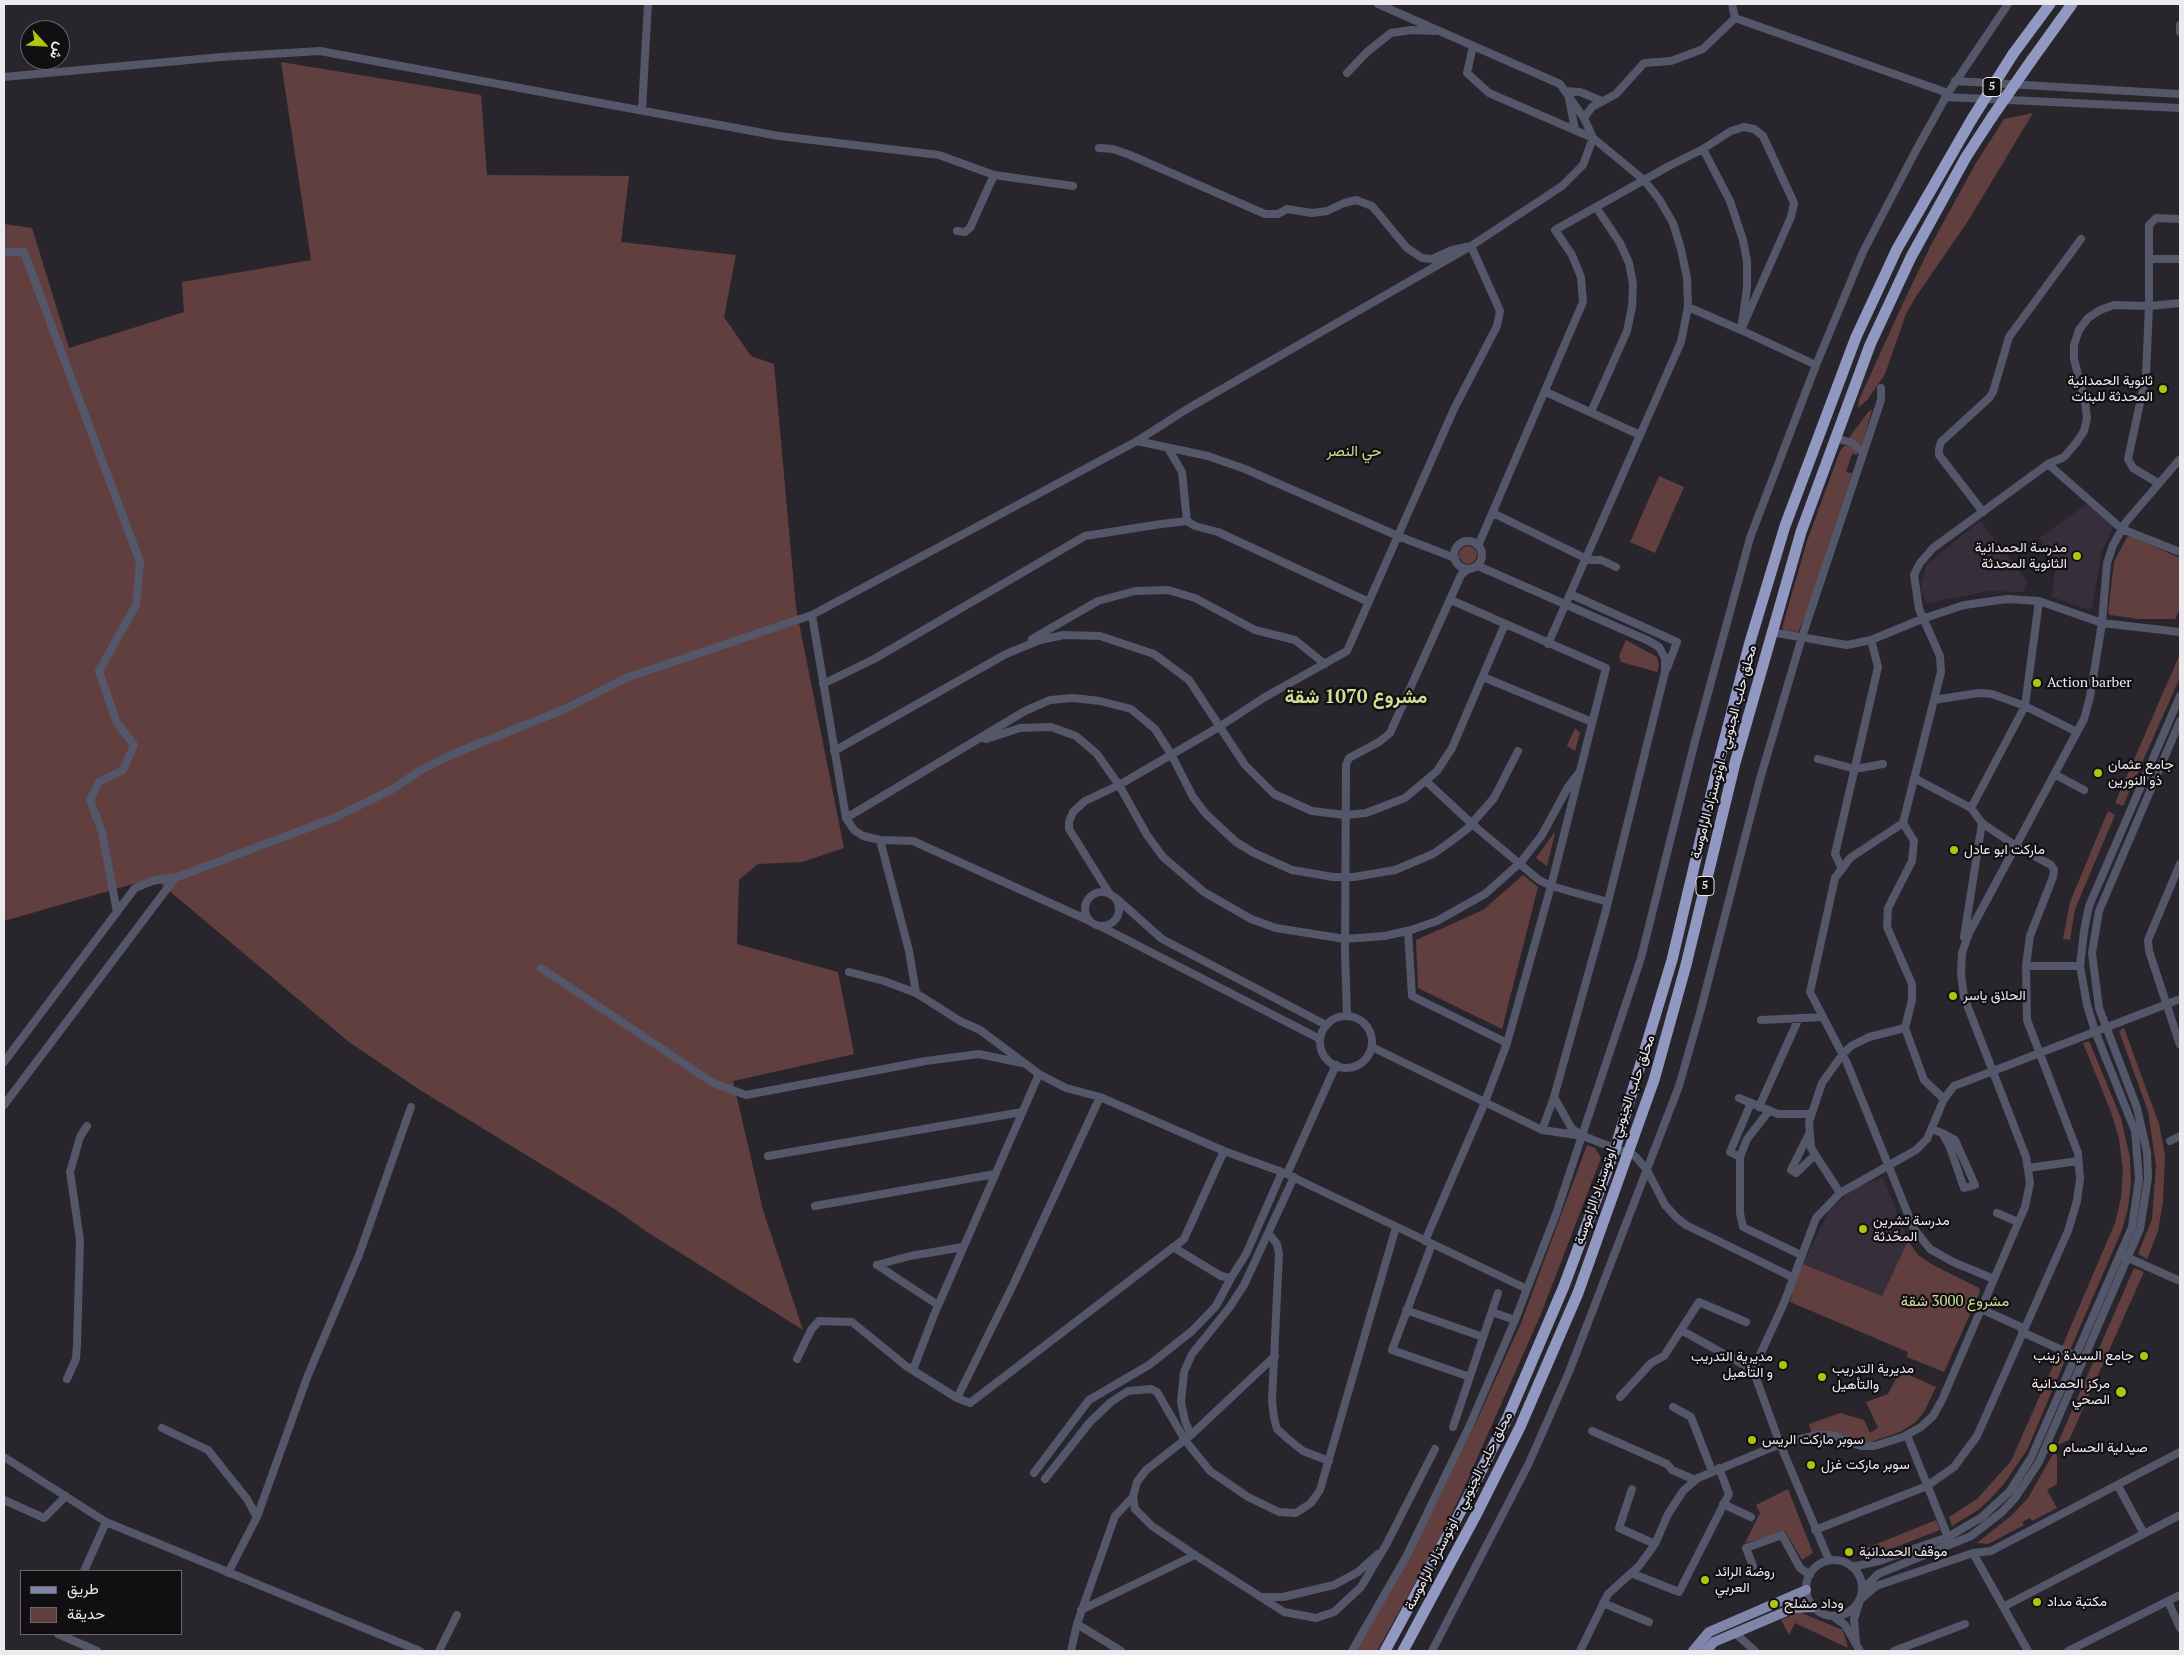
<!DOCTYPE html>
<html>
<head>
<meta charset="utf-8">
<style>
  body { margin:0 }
  #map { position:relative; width:2184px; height:1655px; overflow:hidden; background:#29252c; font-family:"PT Serif",Vazirmatn,serif }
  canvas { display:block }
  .frame { position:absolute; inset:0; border:5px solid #edeaef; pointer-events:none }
  .legend { position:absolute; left:20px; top:1570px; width:162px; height:65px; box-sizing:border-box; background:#110f12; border:1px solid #69676a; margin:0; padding:6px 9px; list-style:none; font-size:15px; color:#edeaef }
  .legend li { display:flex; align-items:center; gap:10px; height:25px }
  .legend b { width:25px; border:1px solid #69676a }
  .north { position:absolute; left:20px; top:20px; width:50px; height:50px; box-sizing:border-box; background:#110f12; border:1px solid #69676a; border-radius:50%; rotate:115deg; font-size:14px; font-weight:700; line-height:20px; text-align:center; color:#edeaef }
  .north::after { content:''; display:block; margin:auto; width:18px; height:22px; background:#adc60e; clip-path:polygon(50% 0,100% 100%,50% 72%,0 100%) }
</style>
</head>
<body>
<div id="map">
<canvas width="2184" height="1655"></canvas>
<div class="frame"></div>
<ul class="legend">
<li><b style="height:6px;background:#8086aa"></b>طريق</li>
<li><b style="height:14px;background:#623f3f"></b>حديقة</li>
</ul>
<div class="north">ش</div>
</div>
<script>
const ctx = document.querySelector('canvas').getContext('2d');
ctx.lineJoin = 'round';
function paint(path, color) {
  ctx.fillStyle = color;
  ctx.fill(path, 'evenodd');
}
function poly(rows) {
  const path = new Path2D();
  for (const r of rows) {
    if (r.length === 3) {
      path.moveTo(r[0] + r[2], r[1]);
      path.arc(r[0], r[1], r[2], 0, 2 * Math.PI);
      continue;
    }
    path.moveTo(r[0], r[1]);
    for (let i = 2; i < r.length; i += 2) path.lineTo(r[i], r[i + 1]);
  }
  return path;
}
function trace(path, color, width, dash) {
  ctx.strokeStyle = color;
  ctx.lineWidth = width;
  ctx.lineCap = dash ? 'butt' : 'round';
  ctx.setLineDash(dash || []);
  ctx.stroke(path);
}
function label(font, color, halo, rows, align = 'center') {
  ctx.font = font + ' "PT Serif",Vazirmatn,serif';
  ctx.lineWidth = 4.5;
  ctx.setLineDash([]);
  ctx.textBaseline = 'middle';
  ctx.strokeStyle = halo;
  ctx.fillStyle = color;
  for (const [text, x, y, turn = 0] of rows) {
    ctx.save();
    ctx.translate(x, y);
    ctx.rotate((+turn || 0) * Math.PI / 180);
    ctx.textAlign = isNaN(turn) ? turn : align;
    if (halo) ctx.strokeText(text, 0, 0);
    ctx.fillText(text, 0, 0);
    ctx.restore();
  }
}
paint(poly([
  [2088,503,2114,525,2102,551,2092,608,2087,609,2052,597,2056,562,2039,538],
  [1980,521,2027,581,2024,592,1989,591,1927,603,1921,593,1921,583,1927,564],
  [1883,1177,1908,1241,1882,1296,1803,1264,1828,1212,1854,1188]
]), '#362f3b');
paint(poly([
  [281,62,481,95,487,175,629,176,621,242,736,255,724,317,751,356,774,364,796,608,844,848,802,862,758,864,739,880,737,944,838,972,854,1054,733,1081,763,1210,803,1330,647,1232,616,1210,420,1090,349,1042,154,878,4,921,4,224,32,228,69,348,184,312,182,282,311,260],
  [2033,113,1968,221,1915,298,1906,314,1885,374,1868,399,1858,408,1859,400,1904,301,1931,245,1976,163,2004,119],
  [1872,410,1862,445,1848,439,1869,411],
  [1844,446,1849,446,1857,450,1857,455,1852,454,1846,472,1852,473,1807,612,1798,632,1784,630,1782,628,1807,541,1840,451],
  [1659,476,1684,487,1655,553,1630,542],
  [2131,536,2180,558,2180,609,2175,619,2138,619,2110,615,2108,613,2114,562,2127,537],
  [1468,555,9],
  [1626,640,1657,657,1659,666,1657,672,1621,662,1619,656],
  [2180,654,2180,677,2123,806,2115,803],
  [1575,728,1580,733,1575,751,1567,746],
  [2108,811,2115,815,2075,909,2070,940,2063,939,2070,902],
  [1554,833,1555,833,1547,866,1536,858],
  [1523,875,1538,887,1502,1029,1418,988,1416,940,1483,910],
  [2124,1028,2159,1124,2165,1155,2163,1201,2158,1231,2147,1259,2138,1254,2152,1219,2156,1166,2148,1111,2119,1031],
  [2089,1041,2121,1118,2130,1158,2131,1183,2128,1208,2122,1230,2070,1350,2062,1347,2115,1223,2121,1198,2123,1170,2119,1139,2111,1112,2083,1043],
  [1587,1145,1595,1148,1601,1158,1541,1314,1463,1490,1438,1542,1377,1651,1356,1651,1418,1540,1477,1420,1521,1323],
  [1908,1241,1918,1255,1933,1265,1979,1288,1980,1292,1944,1372,1907,1357,1908,1352,1790,1302,1794,1286,1803,1264,1882,1296],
  [2134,1268,2144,1272,2069,1440,2057,1445],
  [2058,1355,2066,1358,2027,1450,2003,1485,1990,1499,1978,1510,1952,1526,1949,1517,1977,1499,2011,1461],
  [1900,1371,1936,1387,1925,1410,1916,1422,1900,1432,1865,1444,1834,1431,1811,1432,1809,1424,1840,1413,1864,1420,1870,1433,1878,1428,1866,1402,1888,1394],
  [2054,1452,2057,1456,2057,1484,2047,1490,2057,1508,2032,1521,2030,1518,2022,1522,2024,1525,1988,1544,1977,1543,2012,1515,2028,1498],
  [1788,1489,1813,1553,1802,1560,1785,1531,1745,1543,1760,1513,1756,1505],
  [1936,1520,1940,1530,1870,1557,1859,1551],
  [1799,1612,1843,1630,1848,1648,1795,1623,1789,1635,1781,1620]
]), '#623f3f');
trace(poly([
  [1735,18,1948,93],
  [2180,25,2180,32],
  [1473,46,1467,73,1489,93,1593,138,1644,180,1659,199,1673,223,1681,249,1687,278,1688,307,1681,342,1548,644],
  [1347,73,1367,52,1391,33,1411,30,1435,31],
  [4,77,221,57,320,51,779,136,939,155,994,175,1073,186],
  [1955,81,2180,94],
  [1565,91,1580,92,1602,101],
  [1945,97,2180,108],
  [1569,98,1575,130],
  [642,109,648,4],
  [1584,118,1592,107,1616,94,1644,63,1671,61,1703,49,1735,18,1732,4],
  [1099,148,1113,149,1130,155,1265,214,1278,214,1287,209,1312,213,1327,211,1344,203,1356,200,1372,206,1407,248,1422,258,1432,259,1452,250,1471,246,1500,311,1497,326,1454,409,1347,651,1265,697,1219,727,1119,785,1085,801,1073,812,1069,822,1069,829,1109,893],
  [957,231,965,232,970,228,994,175],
  [4,252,24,252,140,562,136,605,99,671,116,721,134,745,123,770,99,782,90,800,102,832,117,912],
  [2149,259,2180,259],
  [1688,307,1741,330,1747,288,1747,261,1743,240,1730,201,1703,149],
  [1546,392,1640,435],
  [1591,412,1627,331,1632,307,1633,284,1629,263,1620,243,1596,207],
  [1839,439,1852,443,1863,452],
  [1137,441,1208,456,1245,469,1398,536,1455,558],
  [1168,448,1182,472,1187,521],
  [2048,464,2122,529,2180,552],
  [2158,483,2133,468,2128,459,2146,375,2149,306,2149,225,2156,218,2180,219],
  [1983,512,1939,455,1939,449,1941,442,1989,398,1993,392,2009,337,2081,239],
  [1493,513,1589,560,1601,560,1616,567],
  [1468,555,14],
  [1478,546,1583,302,1581,277,1572,255,1555,230,1669,166,1703,149,1731,131,1744,127,1754,129,1763,136,1794,203,1791,217,1741,330,1816,365],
  [1478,566,1649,641,1659,647,1665,658,1665,672,1606,910,1554,1097,1542,1130],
  [1570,594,1677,642,1667,668],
  [812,615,846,818,854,830,863,836,880,840,913,841,1090,921],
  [1771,632,1847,645,1871,640,1922,619,1964,605,2007,599,2039,601,2102,623,2180,632],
  [1032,639,1098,601,1135,591,1168,590,1195,598,1255,630,1295,640,1325,664],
  [1483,677,1592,722],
  [823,684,874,659,1085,536,1161,524,1187,521,1195,526,1218,532,1369,602],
  [1934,700,1978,693,1992,694,2025,706,2077,732],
  [986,739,1020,728,1051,727,1076,736,1097,754,1119,785,1147,835,1163,857,1204,892,1251,919,1276,928,1345,939,1385,936,1411,930,1437,921,1485,894,1521,862,1542,835,1568,787,1578,774],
  [834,751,1006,654,1040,640,1064,635,1100,636,1154,654,1189,680,1245,765,1274,794,1312,811,1345,815,1366,813,1405,798,1437,771,1452,748,1505,624],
  [1818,759,1855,769,1883,764],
  [2054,774,2084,790],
  [1427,782,1472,824,1539,880,1551,886,1608,902],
  [1971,808,2025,706,2039,601],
  [846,818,1025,711,1050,700,1073,698,1100,701,1131,709,1155,729,1171,754,1193,797,1206,814,1236,842,1254,853,1292,870,1333,877,1354,877,1395,870,1433,854,1450,842,1467,829,1494,798,1518,751],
  [1903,823,1850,858,1835,878,1810,992,1847,1063,1914,1229,1930,1249,1953,1262,1994,1279],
  [880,840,909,951,916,993],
  [2180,864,2148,940,2149,951,2180,1045],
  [1842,869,1835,854,1878,667,1871,640],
  [1102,909,17],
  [1116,898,1162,939,1326,1025],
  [1100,926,1320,1039],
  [1408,931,1412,996,1507,1043],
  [1964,937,1982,823],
  [2026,966,2080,966],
  [541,968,713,1083,746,1095,926,1061,979,1054,1022,1063],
  [849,972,884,981,916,993,960,1021,980,1030,1039,1074,1066,1088,1100,1097,1224,1151,1282,1172,1527,1289],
  [1347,1016,1345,954,1346,765,1349,758,1379,742,1390,733,1461,575,1468,569],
  [1346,1042,26],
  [1761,1020,1823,1017],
  [1372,1047,1542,1130,1583,1136,1635,1156,1647,1170,1665,1205,1677,1218,1686,1225,1792,1277],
  [4,1062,135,888,152,881,180,876,334,818,391,790,421,770,453,754,565,709,628,677,812,615,1137,441,1187,409,1471,246,1562,186,1583,165,1593,138,1584,118,1560,84,1378,4],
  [1554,1097,1572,1129,1580,1134],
  [1739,1098,1778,1114,1811,1114],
  [1944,1099,1924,1080,1905,1028,1912,1000,1912,984,1887,927,1888,908,1912,861,1914,841,1903,823,1941,672,1940,656,1919,609,1914,575,1920,563,1933,548,2048,464,2064,457,2076,443,2084,431,2087,418,2085,402,2074,359,2074,345,2079,330,2088,318,2100,310,2114,305,2149,306,2180,303],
  [4,1105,175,878],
  [1759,1107,1799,1018],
  [1769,1111,1747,1139,1740,1157,1740,1213,1743,1227,1801,1255],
  [1932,1129,1942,1133,1949,1145,1964,1188,1975,1185,1955,1140,1942,1133],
  [1809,1134,1791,1170,1796,1173,1815,1155],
  [2170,1141,2180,1136],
  [768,1156,1022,1112],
  [1740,1157,1730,1152,1751,1103],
  [2028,1168,2078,1161],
  [1287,1174,1336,1065],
  [1840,1193,1811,1148,1809,1122,1822,1083,1842,1055,1851,1046,1869,1037,1905,1028],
  [815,1206,995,1174],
  [1997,1213,2018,1222],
  [1269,1234,1277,1244,1279,1254,1272,1401,1274,1418,1277,1429,1288,1439,1303,1451,1329,1461],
  [1425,1241,1485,1102,1507,1043,1551,886,1606,668,1451,600],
  [1432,1244,1392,1350,1470,1377],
  [1173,1247,1221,1276,1231,1278,1246,1254,1282,1172],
  [2124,1256,2180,1281],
  [877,1265,910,1256,963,1247],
  [877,1265,938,1305],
  [1981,1309,2023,1328],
  [1406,1310,1483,1337],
  [1492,1312,1515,1320],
  [1681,1330,1753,1370,1780,1444,1829,1560],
  [2022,1332,2075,1356],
  [797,1359,811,1330,819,1321,852,1322,906,1366,957,1398,970,1403,1184,1239,1224,1151],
  [913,1370,934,1315,1039,1074],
  [1753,1370,1784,1303,1816,1218,1840,1193,1916,1150,1927,1139,1944,1099,1954,1086,2180,999],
  [67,1379,76,1359,77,1344,80,1240,70,1172,80,1137,87,1126],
  [1620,1397,1651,1363,1664,1356,1699,1302,1746,1322],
  [957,1398,1014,1283,1100,1097],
  [1673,1407,1691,1417,1712,1471],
  [1453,1427,1498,1293],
  [162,1428,208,1450,247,1499,257,1517],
  [1592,1431,1667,1464,1672,1470,1695,1480],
  [1191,1435,1185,1421,1181,1402,1184,1372,1192,1354,1229,1308,1244,1285,1294,1177],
  [1907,1435,1948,1537],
  [4,1457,106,1522,420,1651],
  [1034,1473,1089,1400,1149,1365,1192,1331,1216,1306,1231,1278],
  [1045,1479,1090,1422,1111,1402,1128,1391,1151,1389,1157,1392,1185,1440,1210,1471,1248,1497,1279,1512,1296,1513,1311,1503,1320,1490,1396,1227],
  [2118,1486,2143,1532],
  [1632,1489,1619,1528,1655,1544],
  [1133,1497,1135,1509,1152,1526,1195,1555,1284,1612,1316,1618,1334,1612,1361,1587,1386,1545,1435,1449],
  [4,1500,44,1518,66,1496],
  [1723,1504,1751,1517],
  [1815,1530,1927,1486,1954,1467,1977,1436,2068,1231,2077,1201,2080,1179,2078,1153,2027,1020,2026,966,2030,936,2053,877,2054,870,2051,865,2016,846,1982,823,1971,808,1914,778],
  [1973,1553,2028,1651],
  [1834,1588,28],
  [1753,1566,1746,1548,1782,1535,1800,1568,1810,1575],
  [1852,1567,1879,1561,1948,1537,1982,1517,2010,1491,2031,1458,2132,1227,2139,1179,2135,1131,2095,1031,2087,1005,2080,966,2084,931,2089,906,2180,696],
  [84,1571,106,1522],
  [228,1573,257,1517,308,1375,359,1255,411,1107],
  [1631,1573,1679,1592,1729,1494,1719,1468],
  [1862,1590,1878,1574,1971,1536,2002,1512,2015,1498,2039,1462,2140,1229,2148,1178,2147,1152,2137,1108,2099,1008,2092,953,2099,911,2180,721],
  [1261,1597,1283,1597,1334,1585,1358,1572,1378,1554],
  [2168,1601,2180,1628],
  [1603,1603,1649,1622],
  [2003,1607,2180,1515],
  [1081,1610,1195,1555],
  [1833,1616,1845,1625,1860,1651],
  [1077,1624,1121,1651],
  [1735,1633,1755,1651],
  [58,1634,97,1651],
  [1856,1642,1854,1619,1860,1600,1876,1586,1973,1553,1991,1551,2180,1452],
  [439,1651,457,1615],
  [1071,1651,1077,1624,1115,1516,1133,1497,1137,1482,1146,1470,1191,1435,1275,1356],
  [1352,1651,1406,1557,1469,1427,1515,1320,1556,1214,1641,958,1695,741,1750,538,1816,365,1863,252,1914,154,1948,93,2008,4],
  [1432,1651,1529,1463,1569,1372,1679,1086,1701,1009,1760,779,1802,637,1881,400,1881,388],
  [1580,1651,1608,1594,1639,1566,1655,1544,1668,1514,1683,1491,1698,1478,1780,1444,1817,1435,1833,1435,1861,1446,1874,1446,1903,1437,1921,1427,1933,1416,1942,1400,2025,1207,2030,1183,2026,1157,1964,997,1961,974,1962,953,1969,933,2084,719,2090,697,2102,623,2107,563,2113,545,2126,522,2180,459],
  [1894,1651,1965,1624],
  [2068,1651,2180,1595]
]), '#545769', 8);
trace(poly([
  [1693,1651,1709,1632,1806,1590],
  [1706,1651,1714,1642,1794,1608,1813,1607]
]), '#8086aa', 10);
trace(poly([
  [2013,54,2050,4],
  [2031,61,2072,4],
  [1385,1651,1463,1507,1508,1417,1564,1286,1615,1149,1672,960,1719,761,1750,642,1785,526,1856,337,1897,249,1972,119],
  [1403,1651,1476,1515,1520,1427,1578,1293,1654,1080,1686,965,1735,763,1801,532,1870,345,1911,257,1966,157,1992,117]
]), '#9199c3', 11);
trace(poly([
  [1992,117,2031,61],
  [1972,119,2013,54]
]), '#9199c3', 11);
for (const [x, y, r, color] of [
  [2163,389,5,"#adc60e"],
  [2077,556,5,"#adc60e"],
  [2037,683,5,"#adc60e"],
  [2098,773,5,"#adc60e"],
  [1954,850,5,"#adc60e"],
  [1953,996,5,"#adc60e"],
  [1863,1229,5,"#adc60e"],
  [2144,1356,5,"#adc60e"],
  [1783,1365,5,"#adc60e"],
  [1822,1377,5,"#adc60e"],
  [2121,1392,6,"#adc60e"],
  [1752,1440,5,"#adc60e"],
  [2053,1448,5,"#adc60e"],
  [1811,1465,5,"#adc60e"],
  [1849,1552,5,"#adc60e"],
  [1705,1580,5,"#adc60e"],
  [2037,1602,5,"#adc60e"],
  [1774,1604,5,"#adc60e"]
]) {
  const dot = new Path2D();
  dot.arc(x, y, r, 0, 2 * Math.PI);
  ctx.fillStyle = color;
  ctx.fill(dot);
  trace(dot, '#110f12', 2);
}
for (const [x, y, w] of [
  [1992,87,18],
  [1705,886,18]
]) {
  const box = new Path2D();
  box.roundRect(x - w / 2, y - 9.5, w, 19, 4);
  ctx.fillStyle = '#110f12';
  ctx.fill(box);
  trace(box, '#edeaef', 1);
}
label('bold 12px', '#edeaef', null, [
  ["5",1992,87],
  ["5",1705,886]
]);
label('14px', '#edeaef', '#110f12', [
  ["ثانوية الحمدانية",2153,381,"right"],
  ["المحدثة للبنات",2153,397,"right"],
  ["مدرسة الحمدانية",2067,548,"right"],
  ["الثانوية المحدثة",2067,564,"right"],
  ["Action barber",2047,683],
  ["جامع عثمان",2108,765],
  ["ذو النورين",2108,781],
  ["ماركت ابو عادل",1964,850],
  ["الحلاق ياسر",1963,996],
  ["مدرسة تشرين",1873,1221],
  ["المحّدثة",1873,1237],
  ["جامع السيدة زينب",2134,1356,"right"],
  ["مديرية التدريب",1773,1357,"right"],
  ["و التأهيل",1773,1373,"right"],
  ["مديرية التدريب",1832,1369],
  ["والتأهيل",1832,1385],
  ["مركز الحمدانية",2110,1384,"right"],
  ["الصحي",2110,1400,"right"],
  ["سوبر ماركت الريس",1762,1440],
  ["صيدلية الحسام",2063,1448],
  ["سوبر ماركت غزل",1821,1465],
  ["موقف الحمدانية",1859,1552],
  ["روضة الرائد",1715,1572],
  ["العربي",1715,1588],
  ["مكتبة مداد",2047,1602],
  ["وداد مشلح",1784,1604]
], 'left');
label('14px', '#edeaef', '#110f12', [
  ["محلق حلب الجنوبي - اوتوستراد الراموسة",1724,752,-75],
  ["محلق حلب الجنوبي - اوتوستراد الراموسة",1615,1140,-71],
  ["محلق حلب الجنوبي - اوتوستراد الراموسة",1459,1511,-63]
]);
label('15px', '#cfe093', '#110f12', [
  ["حي النصر",1354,452],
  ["مشروع 3000 شقة",1955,1302]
]);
label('bold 19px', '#cfe093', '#110f12', [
  ["مشروع 1070 شقة",1356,698]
]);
</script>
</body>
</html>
